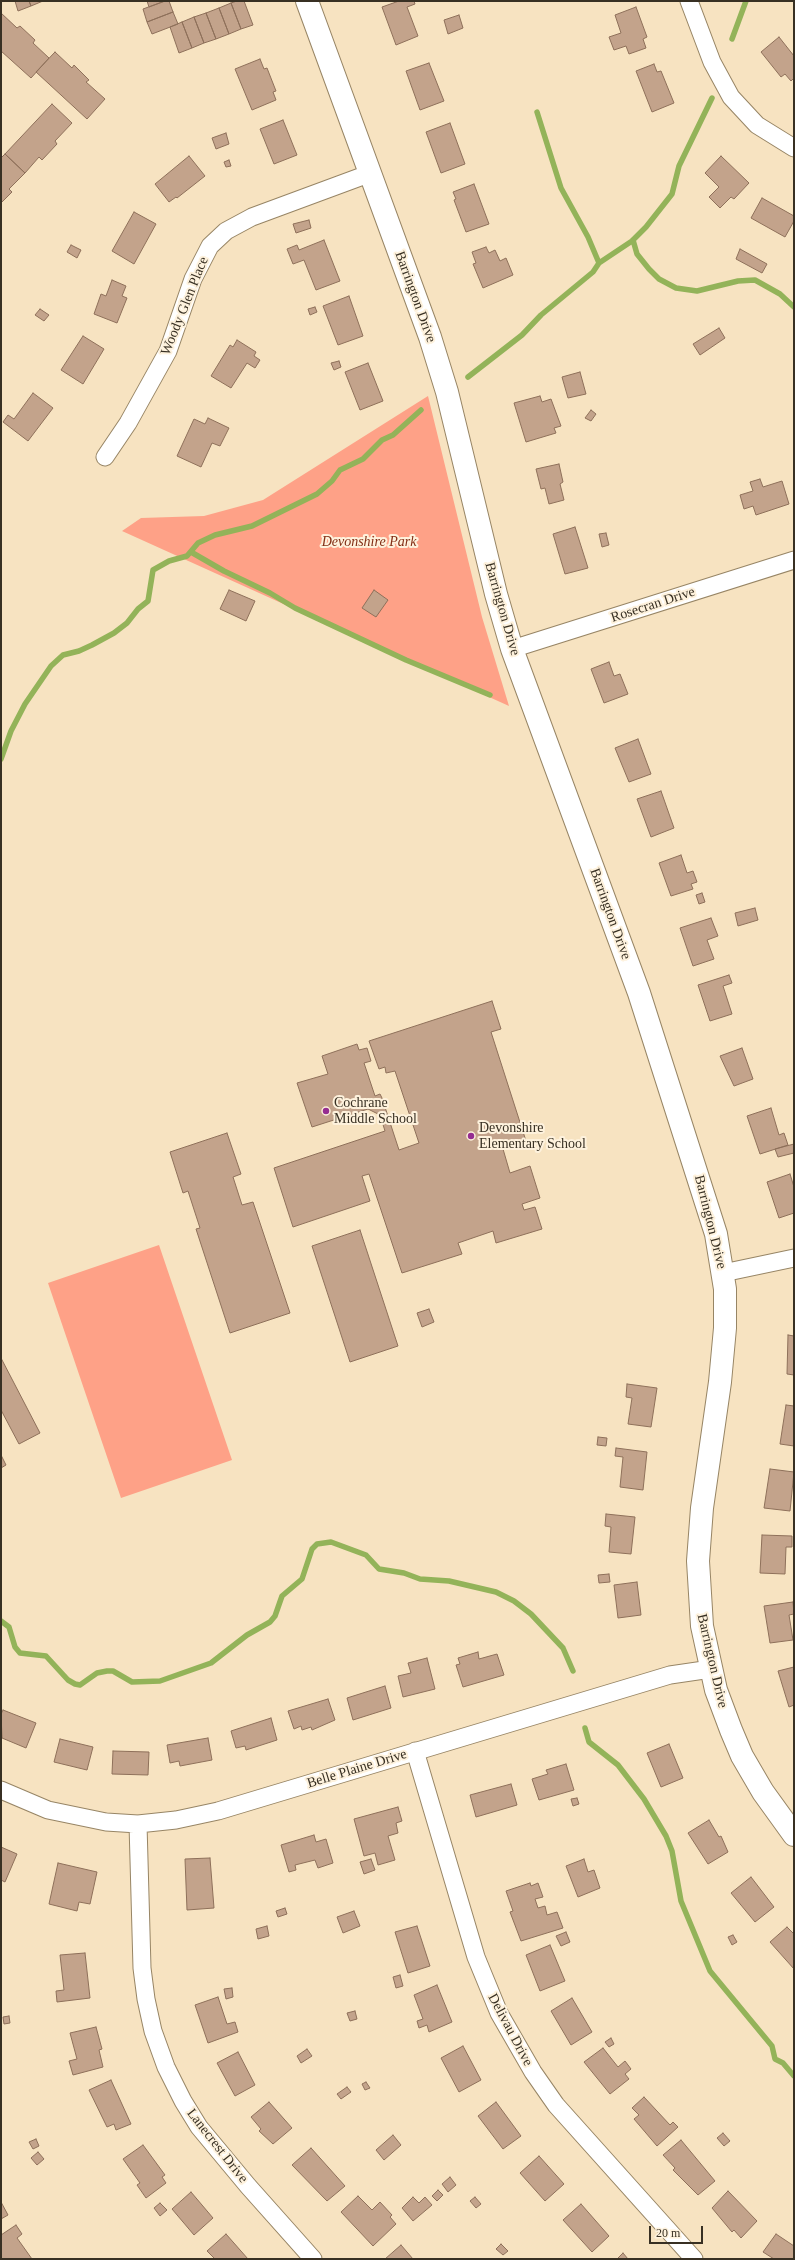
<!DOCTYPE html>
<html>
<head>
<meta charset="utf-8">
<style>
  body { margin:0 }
  #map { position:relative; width:795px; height:2260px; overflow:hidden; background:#f7e3c1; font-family:"Times New Roman",serif }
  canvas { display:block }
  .frame { position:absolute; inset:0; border:2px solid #383023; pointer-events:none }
  .scale { position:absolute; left:649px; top:2226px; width:54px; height:18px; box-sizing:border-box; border:2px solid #383023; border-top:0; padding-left:5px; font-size:12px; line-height:14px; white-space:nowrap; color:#383023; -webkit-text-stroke:3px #fef2dd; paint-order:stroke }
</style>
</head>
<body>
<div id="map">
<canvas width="795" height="2260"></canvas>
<div class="frame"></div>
<div class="scale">20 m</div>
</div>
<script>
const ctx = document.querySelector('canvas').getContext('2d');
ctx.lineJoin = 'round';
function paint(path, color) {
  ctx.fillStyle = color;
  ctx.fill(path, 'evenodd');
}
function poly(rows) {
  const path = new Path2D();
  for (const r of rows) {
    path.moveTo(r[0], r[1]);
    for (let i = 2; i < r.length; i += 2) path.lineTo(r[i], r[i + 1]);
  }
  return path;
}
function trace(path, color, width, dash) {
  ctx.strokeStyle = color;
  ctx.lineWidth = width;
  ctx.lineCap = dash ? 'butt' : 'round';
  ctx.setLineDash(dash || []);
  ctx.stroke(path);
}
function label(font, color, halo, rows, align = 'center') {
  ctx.font = font + ' "Times New Roman",serif';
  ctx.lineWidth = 4;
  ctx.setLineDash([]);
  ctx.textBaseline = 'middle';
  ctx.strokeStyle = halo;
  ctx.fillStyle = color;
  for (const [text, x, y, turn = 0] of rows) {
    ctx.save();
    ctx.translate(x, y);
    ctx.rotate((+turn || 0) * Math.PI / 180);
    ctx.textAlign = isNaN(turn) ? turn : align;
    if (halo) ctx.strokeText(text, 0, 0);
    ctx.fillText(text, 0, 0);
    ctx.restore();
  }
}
paint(poly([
  [428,396,482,617,509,706,122,531,141,518,204,516,263,500],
  [159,1245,232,1460,121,1498,48,1283]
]), '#fea187');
trace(poly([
  [732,39,746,1],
  [537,112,561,188,588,237,599,263],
  [633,240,637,254,649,269,659,279,676,288,697,291,738,281,755,280,780,294,794,307],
  [468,377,522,335,541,315,593,272,599,263,632,241,646,227,672,194,679,166,712,98],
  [191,552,224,571,270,593,295,608,406,660,490,695],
  [1,759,11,731,25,704,51,666,63,655,79,651,92,645,114,633,127,623,138,609,148,601,153,570,169,561,187,556,198,543,215,535,252,526,317,494,332,481,340,470,363,459,382,440,393,435,421,410],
  [1,1621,9,1627,15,1647,20,1653,46,1656,68,1680,75,1684,80,1685,97,1673,107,1671,113,1671,132,1682,160,1681,211,1663,247,1635,270,1622,275,1616,282,1596,302,1579,312,1549,317,1544,331,1542,366,1555,379,1569,404,1573,420,1579,449,1581,496,1592,514,1601,531,1614,563,1648,573,1671],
  [585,1728,589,1742,618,1765,644,1799,666,1836,672,1851,681,1901,710,1971,772,2046,775,2059,783,2063,794,2076]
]), '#93b359', 5.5);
const building = poly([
  [15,1,29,1,31,6,18,11,15,1],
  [29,1,43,1,31,6,29,1],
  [147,1,165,1,149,7,147,1],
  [165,1,169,1,173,12,147,22,143,9,165,1],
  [237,1,244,1,253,25,241,29,231,3,237,1],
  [399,1,414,1,415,4,407,7,418,36,396,45,382,7,399,1],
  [231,3,241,29,229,34,219,8,231,3],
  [636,7,647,37,643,39,646,48,629,54,626,46,614,50,609,37,621,33,615,15,636,7],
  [219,8,229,34,216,39,206,13,219,8],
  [173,12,178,24,152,34,147,22,173,12],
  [1,13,17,28,20,26,35,40,33,43,49,58,31,78,1,51,1,13],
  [206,13,216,39,204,43,194,17,206,13],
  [459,15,463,28,448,34,444,20,459,15],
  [194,17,204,43,192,48,182,22,194,17],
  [182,22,192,48,179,53,170,27,182,22],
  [779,37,794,56,794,78,791,81,785,74,781,77,761,52,779,37],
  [55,52,72,68,74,65,89,80,86,82,105,99,87,119,36,72,55,52],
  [260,59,264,69,267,68,276,91,273,92,276,100,252,110,235,69,260,59],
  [429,63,444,101,420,110,406,71,429,63],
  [654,64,657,72,661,71,674,103,652,112,636,71,654,64],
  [52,104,72,123,55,141,57,144,42,160,39,157,25,173,5,154,52,104],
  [283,120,297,155,274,164,260,129,283,120],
  [450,123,465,164,441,173,426,132,450,123],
  [226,133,229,144,216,149,212,138,226,133],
  [5,154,25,173,9,189,12,192,1,203,1,158,5,154],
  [189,156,205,176,177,198,176,197,169,202,155,184,189,156],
  [721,156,749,183,734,199,731,197,720,208,709,197,719,187,705,173,721,156],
  [229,160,231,166,226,167,224,162,229,160],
  [474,184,489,224,466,232,454,200,456,199,453,192,474,184],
  [762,198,794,216,794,221,785,237,751,218,762,198],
  [134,212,156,224,134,264,112,251,134,212],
  [309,220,311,228,296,233,293,224,309,220],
  [324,240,340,281,316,290,304,260,293,264,287,249,297,245,299,250,324,240],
  [71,245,81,250,77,258,67,252,71,245],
  [486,247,489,253,495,250,500,261,506,258,513,275,483,288,473,264,476,263,472,252,486,247],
  [740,249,767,264,762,273,736,259,740,249],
  [112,280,126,286,122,296,127,298,117,323,94,314,101,294,106,296,112,280],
  [349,296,363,336,338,345,323,306,349,296],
  [315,307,317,312,310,315,308,309,315,307],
  [40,309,49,315,44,321,35,315,40,309],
  [719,328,725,338,700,355,693,344,719,328],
  [83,336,104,349,83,384,61,370,83,336],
  [237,340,256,352,254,356,260,360,255,368,247,363,231,388,211,376,230,345,233,347,237,340],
  [339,361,341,367,334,370,331,363,339,361],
  [368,363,383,401,360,410,345,372,368,363],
  [580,372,586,394,568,398,562,377,580,372],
  [33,393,53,408,28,441,3,422,8,415,14,419,33,393],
  [540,396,542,402,551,399,561,426,554,428,556,433,526,442,514,403,540,396],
  [591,410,596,414,591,421,585,418,591,410],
  [208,418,229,428,220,446,212,443,201,467,177,456,194,419,205,424,208,418],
  [559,464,563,482,560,484,564,500,549,504,545,488,541,489,536,469,559,464],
  [760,479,763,487,782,481,789,504,756,515,753,506,744,509,740,495,753,491,750,482,760,479],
  [575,527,588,568,565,574,553,534,575,527],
  [606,533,609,545,602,547,599,534,606,533],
  [229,590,255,601,246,621,220,609,229,590],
  [374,590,388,600,376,617,362,608,374,590],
  [609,662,614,676,620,674,628,694,604,703,591,669,609,662],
  [638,739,651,774,629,782,615,748,638,739],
  [661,791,674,828,651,837,637,799,661,791],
  [681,855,687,873,693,871,697,882,691,884,693,889,671,896,659,863,681,855],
  [702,893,705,902,699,904,696,895,702,893],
  [755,908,758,920,738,926,735,913,755,908],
  [711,918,718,936,707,940,714,959,693,966,680,928,711,918],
  [729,975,732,983,723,986,732,1014,710,1021,698,985,729,975],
  [492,1001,501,1029,491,1032,526,1141,503,1149,510,1173,530,1166,540,1198,522,1204,524,1210,535,1207,542,1229,496,1243,493,1231,458,1243,462,1254,402,1273,369,1174,362,1176,370,1201,293,1227,274,1168,385,1131,380,1115,368,1109,312,1127,297,1083,328,1074,322,1056,357,1044,359,1050,367,1048,371,1061,364,1063,375,1096,380,1094,382,1098,399,1150,419,1143,395,1071,386,1073,385,1067,379,1069,369,1041,492,1001],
  [742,1048,753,1079,734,1086,720,1056,742,1048],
  [771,1108,779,1135,784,1133,788,1145,760,1154,747,1116,771,1108],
  [227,1133,241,1174,233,1177,242,1205,253,1202,290,1313,230,1333,196,1229,200,1228,188,1191,183,1193,170,1152,227,1133],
  [794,1144,794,1153,778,1157,775,1149,794,1144],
  [790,1174,794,1187,794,1213,779,1218,767,1182,790,1174],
  [360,1230,398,1346,350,1362,312,1246,360,1230],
  [429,1309,434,1322,422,1327,417,1313,429,1309],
  [788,1335,794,1336,794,1375,787,1374,788,1335],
  [1,1358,40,1433,19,1444,1,1410,1,1358],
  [627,1384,657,1388,651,1427,628,1424,632,1398,626,1397,627,1384],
  [786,1405,794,1406,794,1446,780,1444,786,1405],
  [598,1437,607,1438,606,1446,597,1445,598,1437],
  [616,1448,647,1452,643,1490,620,1487,623,1457,615,1456,616,1448],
  [1,1455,6,1465,1,1468,1,1455],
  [770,1469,794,1472,790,1511,764,1508,770,1469],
  [606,1514,635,1517,631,1554,609,1552,611,1527,605,1526,606,1514],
  [762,1535,792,1536,792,1547,786,1547,785,1574,760,1573,762,1535],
  [609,1574,610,1582,599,1583,598,1575,609,1574],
  [637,1582,641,1615,618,1618,614,1585,637,1582],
  [793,1602,794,1614,789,1615,793,1640,770,1643,764,1606,793,1602],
  [478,1652,479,1659,497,1654,504,1675,463,1687,456,1665,460,1664,458,1658,478,1652],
  [427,1658,435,1689,403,1697,398,1676,411,1673,408,1663,427,1658],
  [794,1667,794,1705,789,1707,778,1671,794,1667],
  [385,1686,391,1708,353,1720,347,1698,385,1686],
  [328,1699,335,1720,312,1730,311,1727,302,1730,301,1726,294,1729,288,1711,328,1699],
  [3,1710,36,1723,26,1748,2,1738,1,1714,3,1710],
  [271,1718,277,1740,246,1750,245,1746,236,1748,231,1731,271,1718],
  [208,1738,212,1760,180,1766,179,1761,170,1763,167,1745,208,1738],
  [60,1739,93,1747,87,1770,54,1762,60,1739],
  [669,1744,683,1778,661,1787,647,1753,669,1744],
  [113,1751,149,1752,148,1775,112,1774,113,1751],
  [566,1764,574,1790,539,1800,532,1779,548,1774,546,1770,566,1764],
  [511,1784,517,1805,476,1817,470,1795,511,1784],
  [577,1798,579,1804,573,1806,571,1799,577,1798],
  [398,1807,402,1821,396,1823,398,1833,388,1836,395,1860,378,1865,375,1853,364,1856,354,1819,398,1807],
  [709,1820,719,1837,721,1836,728,1852,708,1864,688,1833,709,1820],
  [314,1835,316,1842,326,1839,333,1863,318,1868,315,1860,295,1865,296,1870,289,1872,281,1845,314,1835],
  [1,1847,17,1854,5,1882,1,1880,1,1847],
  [210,1858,214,1908,187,1910,185,1859,210,1858],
  [371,1859,375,1870,364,1874,360,1862,371,1859],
  [584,1859,588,1872,594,1870,600,1888,578,1897,566,1866,584,1859],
  [58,1863,97,1872,90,1904,79,1902,77,1911,49,1904,58,1863],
  [751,1877,774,1907,755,1922,731,1893,751,1877],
  [530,1883,531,1886,538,1883,543,1897,535,1899,538,1908,545,1906,547,1915,557,1912,563,1928,521,1941,510,1912,513,1911,506,1891,530,1883],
  [285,1908,287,1914,278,1917,276,1911,285,1908],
  [354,1911,360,1926,343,1933,337,1917,354,1911],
  [267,1926,269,1936,258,1939,256,1929,267,1926],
  [417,1926,430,1966,408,1973,395,1932,417,1926],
  [787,1927,794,1934,794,1969,770,1942,787,1927],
  [566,1932,570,1942,561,1946,556,1936,566,1932],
  [733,1935,737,1942,732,1945,728,1937,733,1935],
  [550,1945,565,1981,540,1991,526,1955,550,1945],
  [85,1953,90,1998,57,2002,56,1991,64,1990,60,1955,85,1953],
  [400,1975,403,1986,396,1988,393,1977,400,1975],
  [437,1985,452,2022,429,2032,427,2025,419,2028,417,2021,423,2019,414,1995,437,1985],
  [232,1988,233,1997,226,1999,224,1989,232,1988],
  [218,1997,227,2024,235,2022,238,2032,208,2043,195,2005,218,1997],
  [572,1998,592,2032,571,2045,551,2011,572,1998],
  [355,2011,357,2019,350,2021,347,2013,355,2011],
  [9,2016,10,2023,4,2024,3,2017,9,2016],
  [96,2027,102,2049,99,2050,103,2067,73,2075,69,2061,77,2059,70,2033,96,2027],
  [611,2038,614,2044,609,2047,605,2042,611,2038],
  [463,2046,481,2080,459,2092,441,2058,463,2046],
  [603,2048,618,2067,625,2061,631,2069,625,2074,629,2079,610,2094,584,2062,603,2048],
  [307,2049,312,2056,301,2063,297,2056,307,2049],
  [238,2052,255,2085,235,2096,217,2063,238,2052],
  [111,2080,131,2124,116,2130,114,2124,107,2127,89,2090,111,2080],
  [366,2082,370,2088,365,2090,362,2084,366,2082],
  [347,2087,351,2092,341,2099,337,2094,347,2087],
  [644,2097,670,2125,673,2122,678,2127,657,2146,634,2119,639,2115,632,2108,644,2097],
  [269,2102,292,2128,273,2144,259,2131,261,2129,251,2117,269,2102],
  [496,2102,521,2136,503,2149,478,2116,496,2102],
  [723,2133,730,2141,724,2146,717,2138,723,2133],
  [393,2135,401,2145,384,2160,376,2150,393,2135],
  [36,2139,39,2146,33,2149,29,2142,36,2139],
  [681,2140,715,2181,698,2195,673,2170,675,2168,663,2155,681,2140],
  [143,2145,165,2175,162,2177,166,2183,146,2198,137,2185,140,2183,123,2159,143,2145],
  [311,2148,345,2186,327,2201,292,2165,311,2148],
  [38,2152,44,2159,37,2165,31,2158,38,2152],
  [539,2156,564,2184,545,2201,520,2173,539,2156],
  [450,2177,456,2185,448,2192,442,2184,450,2177],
  [438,2190,443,2195,437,2201,432,2196,438,2190],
  [728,2191,757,2221,741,2238,734,2230,732,2232,712,2208,728,2191],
  [191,2192,213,2218,194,2235,172,2209,191,2192],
  [358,2196,372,2210,380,2202,392,2215,390,2217,396,2224,373,2246,341,2212,358,2196],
  [413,2197,419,2203,425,2197,432,2205,413,2221,402,2208,413,2197],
  [475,2197,481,2204,476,2208,470,2201,475,2197],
  [1,2202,8,2215,1,2219,1,2202],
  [160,2203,167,2210,160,2216,154,2208,160,2203],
  [581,2204,609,2236,592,2252,563,2220,581,2204],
  [16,2225,22,2234,17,2238,32,2259,3,2259,1,2257,1,2235,16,2225],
  [226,2234,248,2259,215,2259,207,2251,226,2234],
  [776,2234,794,2246,794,2259,774,2259,763,2252,776,2234],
  [501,2244,508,2251,503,2255,496,2249,501,2244],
  [401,2245,413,2259,385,2259,401,2245],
  [623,2253,628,2259,617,2259,623,2253]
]);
paint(building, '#c3a38b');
trace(building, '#8e705a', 1);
const street = poly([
  [689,1,712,62,731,97,757,125,794,148],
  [105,457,128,423,168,351,193,279,210,246,226,231,252,217,371,173],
  [512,649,794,560],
  [723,1273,794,1258],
  [415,1751,476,1957,499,2013,533,2072,556,2105,694,2259],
  [1,1790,48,1810,106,1822,138,1824,176,1820,218,1811,670,1675,711,1669],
  [138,1824,142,1968,146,1999,153,2031,166,2067,183,2101,199,2127,248,2186,313,2259]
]);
const secondary = poly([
  [307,1,430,337,447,392,496,594,512,649,639,993,716,1234,725,1289,725,1328,720,1382,702,1508,698,1561,702,1626,716,1690,731,1730,742,1756,763,1792,794,1835]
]);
trace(street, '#978565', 19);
trace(secondary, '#978565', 24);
trace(street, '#fff', 17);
trace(secondary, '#fff', 22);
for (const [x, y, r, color] of [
  [326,1111,4,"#952d91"],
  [471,1136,4,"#952d91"]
]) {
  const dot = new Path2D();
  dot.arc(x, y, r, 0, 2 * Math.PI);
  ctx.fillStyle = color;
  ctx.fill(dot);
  trace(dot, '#fef2dd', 1.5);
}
label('14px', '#383023', '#fef2dd', [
  ["Barrington Drive",415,297,70],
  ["Woody Glen Place",185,306,-68],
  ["Rosecran Drive",653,605,-18],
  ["Barrington Drive",502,609,74],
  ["Barrington Drive",610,914,70],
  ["Barrington Drive",710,1222,76],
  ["Barrington Drive",712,1661,77],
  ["Belle Plaine Drive",357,1769,-17],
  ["Delivau Drive",510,2030,62],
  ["Lanecrest Drive",217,2146,52]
]);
label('italic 14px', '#822e15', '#fef2dd', [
  ["Devonshire Park",369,542]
]);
label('14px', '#383023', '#fef2dd', [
  ["Cochrane",334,1103],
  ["Middle School",334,1119],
  ["Devonshire",479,1128],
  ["Elementary School",479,1144]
], 'left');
</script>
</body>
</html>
